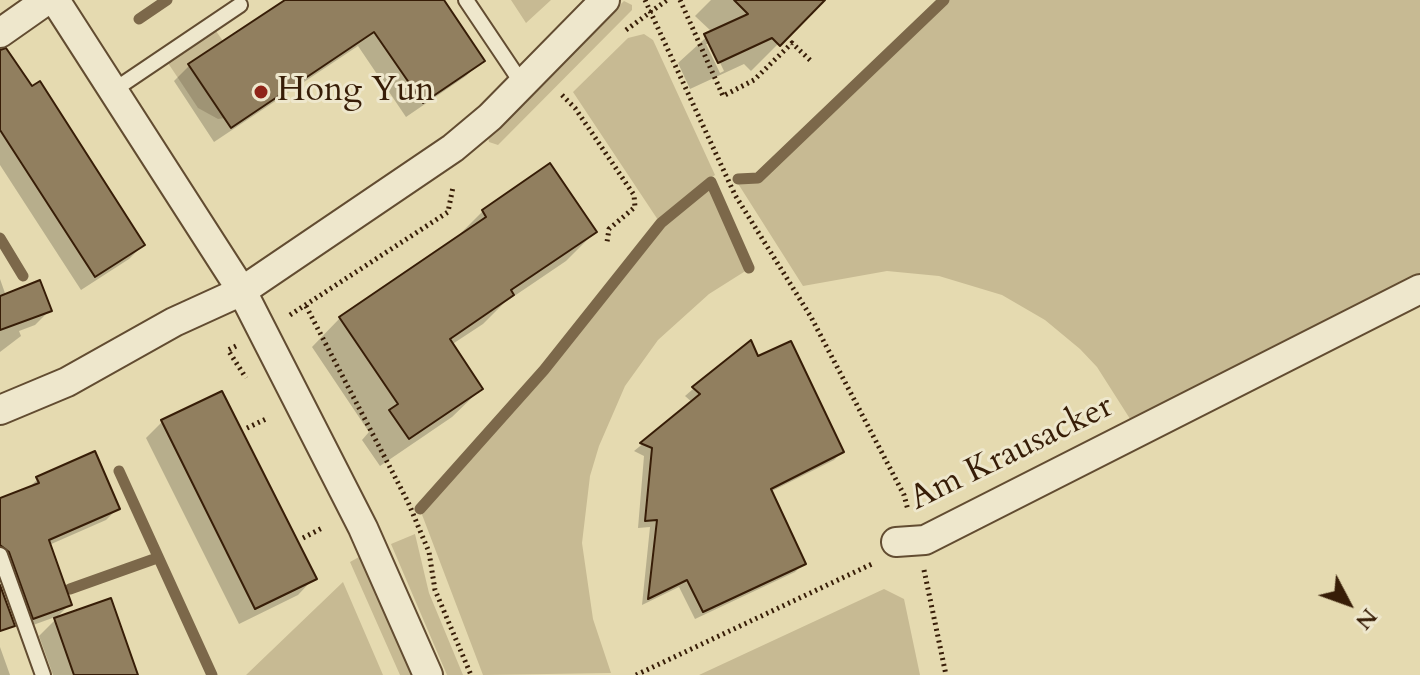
<!DOCTYPE html>
<html>
<head>
<meta charset="utf-8">
<style>
  body { margin:0 }
  #map { position:relative; width:1420px; height:675px; overflow:hidden; background:#e5dab0; font-family:Cardo,serif }
  canvas { display:block }
  .north { position:absolute; left:1308px; top:563px; width:80px; height:80px; -webkit-text-stroke:6px #eee7cc; paint-order:stroke; rotate:131deg; font-size:22px; font-weight:700; line-height:32px; text-align:center; color:#371d07 }
  .north::after { content:''; display:block; margin:auto; width:28px; height:36px; background:#371d07; clip-path:polygon(50% 0,100% 100%,50% 72%,0 100%) }
</style>
</head>
<body>
<div id="map">
<canvas width="1420" height="675"></canvas>
<div class="north">N</div>
</div>
<script>
const ctx = document.querySelector('canvas').getContext('2d');
ctx.lineJoin = 'round';
function paint(path, color) {
  ctx.fillStyle = color;
  ctx.fill(path, 'evenodd');
}
function poly(rows) {
  const path = new Path2D();
  for (const r of rows) {
    path.moveTo(r[0], r[1]);
    for (let i = 2; i < r.length; i += 2) path.lineTo(r[i], r[i + 1]);
  }
  return path;
}
function trace(path, color, width, dash) {
  ctx.strokeStyle = color;
  ctx.lineWidth = width;
  ctx.lineCap = dash ? 'butt' : 'round';
  ctx.setLineDash(dash || []);
  ctx.stroke(path);
}
function label(font, color, halo, rows, align = 'center') {
  ctx.font = font + ' Cardo,serif';
  ctx.lineWidth = 6;
  ctx.setLineDash([]);
  ctx.textBaseline = 'middle';
  ctx.strokeStyle = halo;
  ctx.fillStyle = color;
  for (const [text, x, y, turn = 0] of rows) {
    ctx.save();
    ctx.translate(x, y);
    ctx.rotate((+turn || 0) * Math.PI / 180);
    ctx.textAlign = isNaN(turn) ? turn : align;
    if (halo) ctx.strokeText(text, 0, 0);
    ctx.fillText(text, 0, 0);
    ctx.restore();
  }
}
paint(poly([
  [511,0,551,0,526,23],
  [947,0,1420,0,1420,276,1132,422,1097,367,1080,349,1045,320,1002,295,939,276,887,271,803,286,737,182,757,182,845,102],
  [624,1,632,5,632,10,498,145,489,142,488,136],
  [216,31,223,41,188,64,225,118,218,119,198,108,168,63],
  [644,34,653,40,715,175,708,180,747,270,709,294,658,340,625,386,599,446,590,476,582,543,593,619,611,673,483,675,421,512,566,347,662,226,573,92,628,38],
  [415,534,429,593,463,675,447,675,391,544],
  [359,557,373,586,412,675,400,675,350,562],
  [343,582,383,675,246,675],
  [884,589,904,599,920,675,699,675]
]), '#c7ba93');
paint(poly([
  [289,0,441,0,482,60,466,76,406,117,358,46,214,142,174,81,190,65],
  [711,0,822,0,751,71,744,64,690,89,678,63,712,32,695,16],
  [706,44,711,44,724,71,720,73],
  [0,51,143,245,129,259,81,290,0,165],
  [483,211,595,232,566,261,504,303,483,324,451,345,481,389,452,417,380,466,362,440,369,432,312,347,340,318,454,240],
  [0,279,6,296,49,311,35,325,19,331,21,336,0,352],
  [750,343,757,358,842,452,834,460,770,492,803,564,795,572,695,619,679,587,642,605,650,527,638,528,644,456,634,451,693,403,685,396,693,389],
  [162,422,314,578,298,595,239,624,146,438],
  [38,479,118,508,106,520,49,545,70,604,58,616,22,629,0,569,0,500,26,490],
  [55,620,136,675,53,675,39,636],
  [0,647,10,675,0,675]
]), '#0003');
trace(poly([
  [139,19,167,0],
  [738,179,758,178,944,0],
  [0,238,23,276],
  [119,471,212,675],
  [420,509,544,370,661,223,711,182,749,268],
  [70,589,157,558]
]), '#7c684a', 11);
const building = poly([
  [285,0,444,0,485,61,423,103,374,32,231,128,188,64,285,0],
  [734,0,825,0,780,46,772,38,718,63,704,34,748,14,734,0],
  [6,48,32,86,40,81,145,245,95,277,0,130,0,50,6,48],
  [550,163,597,232,511,290,514,295,450,339,483,389,409,439,389,410,398,404,339,317,486,217,482,210,550,163],
  [40,280,52,311,0,330,0,296,40,280],
  [751,340,758,356,791,341,844,452,771,489,806,564,703,612,687,580,648,599,657,520,645,521,652,448,640,443,700,394,692,387,751,340],
  [222,391,317,579,255,609,161,420,222,391],
  [95,451,120,509,49,540,72,605,33,619,9,552,0,545,0,498,39,483,36,477,95,451],
  [0,585,15,626,0,631,0,585],
  [111,598,138,675,74,675,54,618,111,598]
]);
paint(building, '#917f5f');
trace(building, '#371d07', 2);
const service = poly([
  [466,0,523,85],
  [114,90,240,5],
  [0,555,43,675]
]);
const minor = poly([
  [55,0,242,291,363,528,428,675],
  [0,33,47,0],
  [0,410,67,382,174,322,242,291,453,148,490,117,605,0],
  [896,542,925,540,1420,289]
]);
trace(service, '#624c31', 18);
trace(minor, '#624c31', 32);
trace(poly([
  [645,0,735,195,811,317,904,495,908,510],
  [680,0,723,96,754,80,792,43,812,62],
  [626,30,667,0],
  [562,95,575,108,634,195,635,207,609,229,607,242],
  [306,306,408,502,429,552,435,590,471,675],
  [290,315,448,212,453,187],
  [236,346,228,350,246,378],
  [247,428,268,418],
  [303,538,324,527],
  [924,570,946,675],
  [636,675,874,563]
]), '#371d07', 5, [2, 4]);
trace(service, '#eee7cc', 14);
trace(minor, '#eee7cc', 28);
for (const [x, y, r, color] of [
  [261,92,8,"#8f2418"]
]) {
  const dot = new Path2D();
  dot.arc(x, y, r, 0, 2 * Math.PI);
  ctx.fillStyle = color;
  ctx.fill(dot);
  trace(dot, '#eee7cc', 3);
}
label('34px', '#371d07', '#eee7cc', [
  ["Hong Yun",277,92]
], 'left');
label('34px', '#371d07', '#eee7cc', [
  ["Am Krausacker",1012,454,-26]
]);
</script>
</body>
</html>
